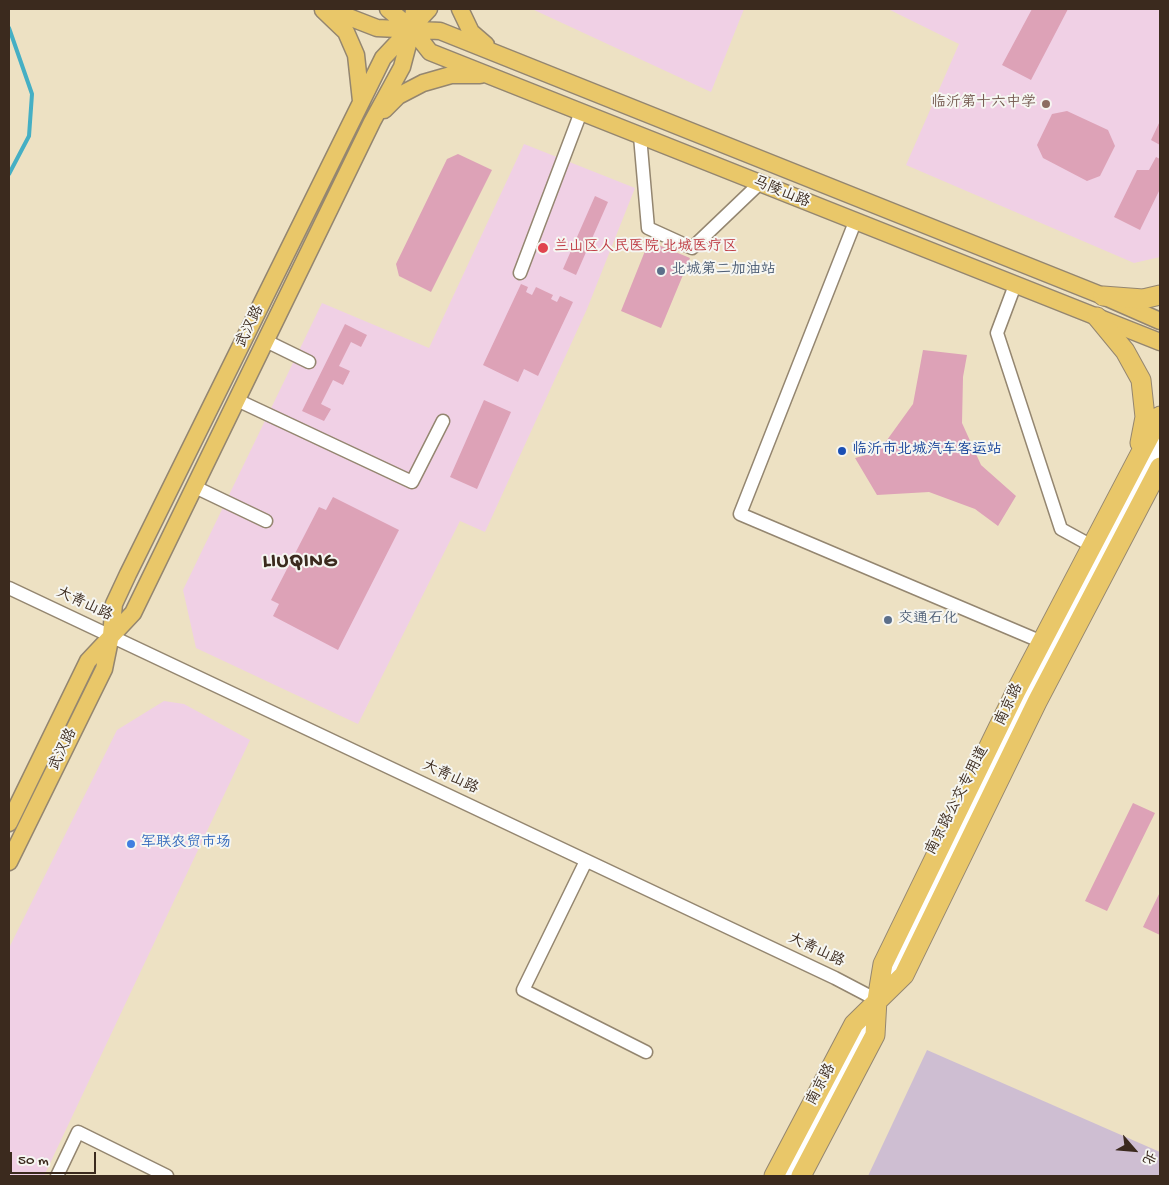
<!DOCTYPE html>
<html>
<head>
<meta charset="utf-8">
<style>
  body { margin:0 }
  #map { position:relative; width:1169px; height:1185px; overflow:hidden; background:#ede1c3; font-family:"Gochi Hand","LXGW WenKai TC",sans-serif }
  canvas { display:block }
  .frame { position:absolute; inset:0; border:10px solid #3b2a1e; pointer-events:none }
  .north { position:absolute; left:1109px; top:1125px; width:50px; height:50px; -webkit-text-stroke:4px #f6f6f2; paint-order:stroke; rotate:117deg; font-size:14px; font-weight:700; line-height:20px; text-align:center; color:#3b2a1e }
  .north::after { content:''; display:block; margin:auto; width:18px; height:22px; background:#3b2a1e; clip-path:polygon(50% 0,100% 100%,50% 72%,0 100%) }
  .scale { position:absolute; left:10px; top:1152px; width:86px; height:22px; box-sizing:border-box; border:2px solid #3b2a1e; border-top:0; padding-left:6px; font-size:15px; line-height:18px; white-space:nowrap; color:#3b2a1e; -webkit-text-stroke:4px #f6f6f2; paint-order:stroke }
</style>
</head>
<body>
<div id="map">
<canvas width="1169" height="1185"></canvas>
<div class="frame"></div>
<div class="north">北</div>
<div class="scale">50 m</div>
</div>
<script>
const ctx = document.querySelector('canvas').getContext('2d');
ctx.lineJoin = 'round';
function paint(path, color) {
  ctx.fillStyle = color;
  ctx.fill(path, 'evenodd');
}
function poly(rows) {
  const path = new Path2D();
  for (const r of rows) {
    path.moveTo(r[0], r[1]);
    for (let i = 2; i < r.length; i += 2) path.lineTo(r[i], r[i + 1]);
  }
  return path;
}
function trace(path, color, width, dash) {
  ctx.strokeStyle = color;
  ctx.lineWidth = width;
  ctx.lineCap = dash ? 'butt' : 'round';
  ctx.setLineDash(dash || []);
  ctx.stroke(path);
}
function label(font, color, halo, rows, align = 'center') {
  ctx.font = font + ' "Gochi Hand","LXGW WenKai TC",sans-serif';
  ctx.lineWidth = 4;
  ctx.setLineDash([]);
  ctx.textBaseline = 'middle';
  ctx.strokeStyle = halo;
  ctx.fillStyle = color;
  for (const [text, x, y, turn = 0] of rows) {
    ctx.save();
    ctx.translate(x, y);
    ctx.rotate((+turn || 0) * Math.PI / 180);
    ctx.textAlign = isNaN(turn) ? turn : align;
    if (halo) ctx.strokeText(text, 0, 0);
    ctx.fillText(text, 0, 0);
    ctx.restore();
  }
}
paint(poly([
  [532,9,744,9,711,92],
  [888,9,1160,9,1160,257,1134,263,906,165,959,44],
  [524,144,635,188,587,309,485,532,460,521,358,724,196,648,183,590,322,303,429,348],
  [164,701,184,704,250,740,44,1176,9,1176,9,948,117,730]
]), '#f0d0e5');
paint(poly([
  [927,1050,1160,1152,1160,1176,868,1176]
]), '#cebed2');
trace(poly([
  [9,28,32,94,29,136,9,174]
]), '#45afc4', 4);
paint(poly([
  [1032,9,1068,9,1031,80,1002,65],
  [1067,111,1108,130,1115,146,1100,176,1087,181,1043,158,1037,145,1052,114],
  [1160,121,1160,145,1151,140],
  [458,154,492,170,431,292,399,276,396,264,447,159],
  [1156,157,1160,159,1160,189,1140,230,1114,217,1137,170,1149,170],
  [595,196,608,202,576,275,563,269],
  [649,241,690,258,661,328,621,311],
  [521,284,528,287,526,292,532,295,536,287,553,295,551,299,557,302,560,296,573,302,538,376,524,369,518,382,483,365],
  [345,324,367,335,361,347,351,342,339,366,350,371,343,385,333,380,321,404,331,409,324,421,302,411],
  [923,350,967,355,963,377,962,423,981,465,1016,496,998,526,975,509,929,492,877,495,855,458,870,454,887,440,913,404],
  [484,400,511,412,477,489,450,477],
  [333,497,399,530,338,650,273,616,279,604,271,600,319,507,326,510],
  [1133,803,1155,813,1107,911,1085,901],
  [1160,892,1160,935,1143,927]
]), '#dda2b7');
const minor = poly([
  [640,136,648,228,692,248,759,184],
  [855,222,740,514,1042,642],
  [520,273,581,112],
  [1015,285,997,333,1061,529,1092,546],
  [266,341,309,362],
  [237,400,412,482,443,421],
  [195,487,266,521],
  [9,588,835,978,877,1000],
  [586,861,523,990,646,1052],
  [885,984,1023,707,1160,443],
  [57,1176,78,1132,167,1176],
  [789,1176,869,1015]
]);
const major = poly([
  [328,9,377,28,440,31,1103,296,1160,321],
  [388,9,412,29,430,52,1160,342],
  [460,9,471,32,486,45],
  [323,10,346,32,356,55,361,101],
  [384,110,398,96,423,83,451,75,480,75],
  [9,823,88,661,133,613,372,122,402,67,412,29,414,9],
  [9,862,104,669,111,635,114,604,128,574,383,58,429,9]
]);
const highway = poly([
  [1103,296,1143,299,1160,295],
  [1097,317,1125,351,1141,380,1145,417,1140,443],
  [774,1176,854,1024,904,975,1037,702,1160,467],
  [801,1176,875,1035,877,1000,883,964,1016,691,1160,416]
]);
trace(minor, '#948670', 15);
trace(major, '#948670', 19);
trace(highway, '#948670', 21);
trace(minor, '#fff', 12);
trace(major, '#e9c769', 16);
trace(highway, '#e9c769', 19);
for (const [x, y, r, color] of [
  [1046,104,5,"#8d6e63"],
  [543,248,6,"#e0444e"],
  [661,271,5,"#5c6f8a"],
  [842,451,5,"#1a4fb4"],
  [888,620,5,"#5c6f8a"],
  [131,844,5,"#3f7fe0"]
]) {
  const dot = new Path2D();
  dot.arc(x, y, r, 0, 2 * Math.PI);
  ctx.fillStyle = color;
  ctx.fill(dot);
  trace(dot, '#f6f6f2', 2);
}
label('15px', '#785e54', '#f6f6f2', [
  ["临沂第十六中学",1036,104]
], 'right');
label('15px', '#3b2a1e', '#f6f6f2', [
  ["马陵山路",781,193,22],
  ["武汉路",251,327,-64],
  ["大青山路",84,605,25],
  ["南京路",1010,705,-64],
  ["武汉路",64,750,-64],
  ["大青山路",450,778,25],
  ["南京路公交专用道",958,801,-63],
  ["大青山路",816,951,25],
  ["南京路",822,1085,-62]
]);
label('15px', '#be3a42', '#f6f6f2', [
  ["兰山区人民医院 北城医疗区",554,248]
], 'left');
label('15px', '#4e5e75', '#f6f6f2', [
  ["北城第二加油站",671,271],
  ["交通石化",898,620]
], 'left');
label('15px', '#164399', '#f6f6f2', [
  ["临沂市北城汽车客运站",852,451]
], 'left');
label('15px', '#366cbe', '#f6f6f2', [
  ["军联农贸市场",141,844]
], 'left');
ctx.letterSpacing = '1px';
label('bold 20px', '#3b2a1e', '#f6f6f2', [
  ["LIUQING",300,563]
]);
ctx.letterSpacing = '0px';
</script>
</body>
</html>
